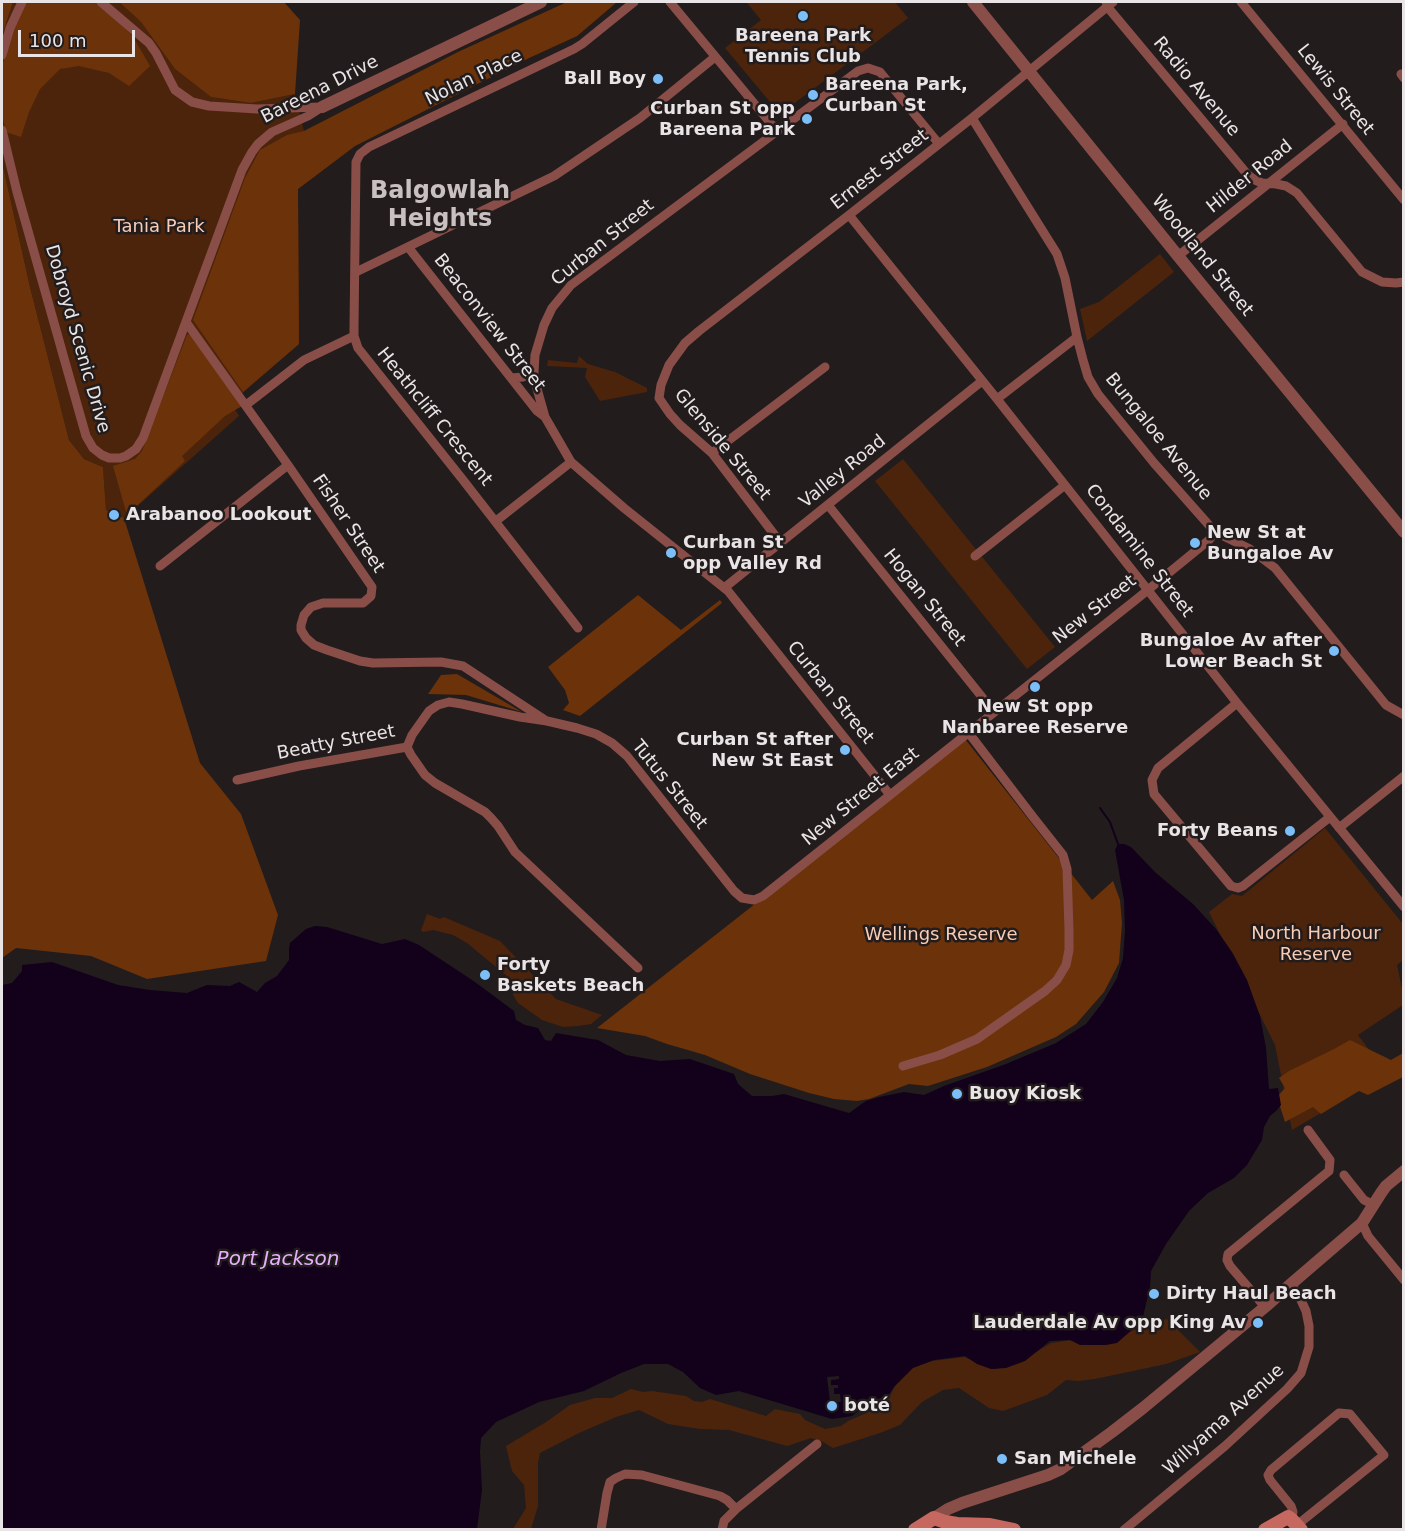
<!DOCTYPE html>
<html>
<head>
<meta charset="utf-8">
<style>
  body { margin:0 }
  #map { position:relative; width:1405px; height:1531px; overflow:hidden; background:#221c1d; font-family:"DejaVu Sans",sans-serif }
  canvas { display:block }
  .frame { position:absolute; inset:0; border:3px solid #e9e4e5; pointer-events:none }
  .scale { position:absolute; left:18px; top:30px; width:117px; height:27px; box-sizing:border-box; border:3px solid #e9e4e5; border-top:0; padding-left:8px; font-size:18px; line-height:21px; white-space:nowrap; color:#e9e4e5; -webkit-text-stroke:4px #221c1d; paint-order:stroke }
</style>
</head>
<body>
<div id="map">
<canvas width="1405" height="1531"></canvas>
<div class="frame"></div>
<div class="scale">100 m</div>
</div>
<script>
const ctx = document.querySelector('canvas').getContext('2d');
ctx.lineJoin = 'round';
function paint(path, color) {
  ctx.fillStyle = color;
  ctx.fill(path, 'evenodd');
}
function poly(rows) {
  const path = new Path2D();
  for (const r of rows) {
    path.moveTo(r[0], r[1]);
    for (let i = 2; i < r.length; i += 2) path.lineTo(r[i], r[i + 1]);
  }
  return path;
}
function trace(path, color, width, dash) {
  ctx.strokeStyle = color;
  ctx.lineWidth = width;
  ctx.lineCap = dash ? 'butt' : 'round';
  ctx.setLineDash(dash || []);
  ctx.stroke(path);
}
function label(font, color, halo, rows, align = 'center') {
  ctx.font = font + ' "DejaVu Sans",sans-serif';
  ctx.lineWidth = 5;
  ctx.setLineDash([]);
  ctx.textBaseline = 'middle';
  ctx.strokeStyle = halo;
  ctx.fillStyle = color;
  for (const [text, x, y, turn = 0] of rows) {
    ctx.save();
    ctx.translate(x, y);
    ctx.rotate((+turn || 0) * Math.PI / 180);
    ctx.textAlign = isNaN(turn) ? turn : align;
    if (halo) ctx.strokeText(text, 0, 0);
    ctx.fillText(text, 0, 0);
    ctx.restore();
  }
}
paint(poly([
  [13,2,119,2,141,22,175,69,211,97,251,103,295,94,304,131,458,52,567,2,617,2,577,36,529,58,355,146,298,189,299,344,231,403,239,416,124,518,106,510,103,467,84,459,69,440,30,287,2,162,2,36],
  [746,2,895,2,908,18,780,114,725,48,761,20],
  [1160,254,1174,272,1087,341,1080,309,1099,302],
  [579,356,588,364,615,372,647,388,647,392,600,401,585,377,587,368,547,366,548,360,577,363],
  [903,459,1055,647,1027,669,875,481],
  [1325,828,1403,924,1403,960,1397,965,1403,993,1403,1005,1358,1035,1387,1074,1292,1130,1275,1045,1209,912,1232,894,1242,896],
  [427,914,440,919,444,917,500,941,556,999,602,1015,591,1024,578,1026,563,1027,542,1020,518,1003,513,995,513,981,467,943,453,935,433,930,423,932,421,930],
  [1167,1319,1200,1352,1166,1364,1095,1379,1078,1381,1066,1380,1047,1395,1003,1411,989,1408,959,1388,943,1390,922,1402,900,1425,880,1433,833,1448,823,1442,811,1438,787,1446,729,1430,700,1429,668,1424,639,1410,616,1417,579,1433,540,1453,538,1463,538,1506,531,1529,513,1529,526,1508,524,1485,512,1471,506,1446,546,1422,570,1405,595,1398,612,1398,631,1389,643,1392,652,1391,686,1396,694,1401,702,1402,710,1399,766,1416,775,1409,800,1414,805,1420,825,1429,841,1426,848,1421,871,1411,890,1396,898,1380,908,1369,932,1361,964,1357,995,1369,1016,1364,1051,1343,1128,1332]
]), '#4c240b');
paint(poly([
  [2,2,13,2,2,36],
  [27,2,96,2,132,35,150,66,129,86,109,73,79,66,60,69,40,89,29,112,21,137,6,132,2,115,2,66,11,33,22,8],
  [119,2,284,2,300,20,295,94,251,103,211,97,175,69,141,22],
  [567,2,617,2,577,36,529,58,355,146,298,189,299,344,243,392,193,320,245,178,260,150,287,135,304,131,458,52],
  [2,162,30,287,69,440,84,459,103,467,106,510,124,518,200,763,241,814,278,915,266,961,147,979,91,956,16,948,2,958],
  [192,334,242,406,225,416,182,456,185,461,127,515,113,466,135,459,142,451,187,335],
  [638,595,681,630,720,600,722,603,580,716,563,710,569,703,565,690,548,667],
  [457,674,522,712,466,695,428,694,441,675],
  [965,739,1092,900,1113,881,1120,900,1122,923,1119,963,1104,992,1076,1024,1056,1037,987,1067,928,1086,909,1084,869,1099,857,1101,834,1099,809,1093,750,1074,705,1055,667,1044,645,1036,597,1028],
  [1350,1040,1391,1060,1403,1053,1403,1077,1368,1095,1359,1091,1321,1114,1313,1107,1285,1122,1277,1097,1285,1088,1279,1078,1289,1071,1334,1049]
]), '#6c3209');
paint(poly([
  [1118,844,1124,844,1131,847,1156,873,1193,904,1216,929,1232,952,1247,980,1260,1016,1266,1048,1269,1089,1278,1088,1281,1105,1276,1111,1270,1116,1264,1127,1262,1140,1247,1165,1234,1178,1208,1193,1189,1211,1166,1244,1151,1271,1150,1287,1142,1321,1117,1343,1106,1345,1080,1345,1070,1340,1050,1341,1025,1361,1006,1368,991,1369,977,1364,965,1356,934,1360,913,1368,894,1387,888,1396,871,1401,852,1416,832,1419,739,1391,716,1395,700,1388,683,1372,668,1364,644,1364,621,1373,584,1391,539,1402,496,1422,481,1438,480,1452,482,1490,477,1529,2,1529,2,985,12,983,22,971,22,965,52,962,118,985,150,990,187,993,207,985,230,986,239,982,257,992,265,983,277,976,289,960,289,949,290,943,306,929,315,926,327,927,382,944,405,939,419,945,475,982,514,1011,516,1020,525,1025,538,1028,545,1040,551,1041,556,1033,598,1040,626,1055,660,1061,690,1059,734,1074,738,1084,752,1096,772,1096,784,1094,849,1113,866,1101,879,1097,904,1092,924,1095,944,1086,1006,1064,1056,1043,1086,1024,1103,1002,1117,978,1123,958,1125,931,1124,900,1115,850]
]), '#13001b');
paint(poly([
  [839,1376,839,1379,831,1380,831,1385,838,1385,838,1388,834,1388,834,1394,840,1394,841,1402,830,1402,827,1377]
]), '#221c1d');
trace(poly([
  [1100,808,1110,822,1118,844]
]), '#13001b', 2);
trace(poly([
  [101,2,149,43,156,53,175,90,192,102,209,106,257,109,320,107],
  [670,2,777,131],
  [1106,2,1110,10,1247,174,1255,180,1262,183,1276,184,1286,186,1297,193,1362,272,1382,282,1396,283,1404,282],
  [1241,2,1404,200],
  [2,55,10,28,22,2],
  [1401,74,1404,78],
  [972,118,1057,254,1065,278,1077,337,1083,360,1088,377,1098,394,1154,463,1215,532,1250,549,1275,568,1386,705,1404,715],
  [2,130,17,192,86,436,93,448,102,455,109,458,120,458,126,456,136,449,143,438,242,170,252,152,258,144,272,132,308,116,322,107],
  [849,215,997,399,1237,703,1404,907],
  [408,247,537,411,545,417],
  [1178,256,1343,124],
  [356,272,554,176,640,118,715,57],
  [186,322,288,465,372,587,371,596,363,603,323,603,311,607,304,615,301,625,301,630,306,638,314,645,327,650,360,661,373,663,441,662,463,666,545,720],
  [511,378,523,377,534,372],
  [997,399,1077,337],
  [246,405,304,360,354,336],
  [712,453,825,367],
  [828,505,994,712],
  [496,521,571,462],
  [780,542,712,453,680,425,670,414,659,398,661,385,669,365,685,343,699,331,849,215,972,118,1113,2],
  [975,556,1065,485],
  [160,566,288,465],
  [724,588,982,381],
  [578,628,463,480,358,348,354,336,354,328,356,162,360,154,369,147,574,49,582,44,634,2],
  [1237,703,1158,768,1152,780,1154,794,1231,886,1238,888,1243,886,1330,817],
  [407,747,412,735,429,711,438,705,449,702,462,704,520,717,547,721,577,728,596,734,612,743,627,756,734,891,742,898,754,900,763,896,1138,598,1209,540,1215,532],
  [237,780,299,766,407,747,411,755,425,775,435,783,485,812,491,818,498,826,515,852,638,968],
  [890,795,728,591,624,508,571,462,545,417,534,378,534,372,535,355,544,325,552,308,571,285,858,71,868,68,880,72,939,144],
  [1339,828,1404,776],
  [903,1066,940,1055,977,1039,1045,991,1057,980,1066,965,1069,950,1069,930,1067,869,1063,855,1033,817,968,732],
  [1344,1175,1364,1200,1374,1205],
  [1362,1223,1368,1236,1404,1280],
  [1265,1307,1230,1266,1227,1260,1228,1254,1329,1171,1330,1160,1308,1130],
  [1291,1519,1293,1512,1291,1506,1270,1480,1268,1475,1271,1470,1339,1413,1350,1414,1384,1455,1297,1525],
  [601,1530,607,1493,610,1482,616,1478,625,1474,642,1475,720,1496,727,1500,736,1509],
  [722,1530,724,1521,736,1509,817,1444],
  [1124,1530,1225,1446,1287,1389,1301,1373,1309,1347,1309,1326,1306,1311,1300,1298,1291,1284]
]), '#8a4e49', 9);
trace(poly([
  [973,2,1178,256,1404,532],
  [322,107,541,2],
  [934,1518,948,1509,962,1503,1048,1475,1061,1469,1112,1432,1143,1408,1265,1307,1291,1284,1362,1223,1381,1193,1386,1186,1404,1171]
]), '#8a4e49', 12);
trace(poly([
  [915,1530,934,1518,945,1522,957,1524,990,1525,1014,1530],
  [1265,1530,1288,1517,1291,1519,1301,1530]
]), '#c76860', 14);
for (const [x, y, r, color] of [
  [803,16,6,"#7bbef8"],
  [658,79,6,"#7bbef8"],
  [813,95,6,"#7bbef8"],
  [807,119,6,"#7bbef8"],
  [114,515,6,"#7bbef8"],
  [1195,543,6,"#7bbef8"],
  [671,553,6,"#7bbef8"],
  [1334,651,6,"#7bbef8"],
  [1035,687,6,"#7bbef8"],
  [845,750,6,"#7bbef8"],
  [1290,831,6,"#7bbef8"],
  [485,975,6,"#7bbef8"],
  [957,1094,6,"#7bbef8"],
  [1154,1294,6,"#7bbef8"],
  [1258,1323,6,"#7bbef8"],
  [832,1406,6,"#7bbef8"],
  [1002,1459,6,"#7bbef8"]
]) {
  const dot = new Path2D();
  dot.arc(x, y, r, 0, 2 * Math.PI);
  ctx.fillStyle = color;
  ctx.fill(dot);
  trace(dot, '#221c1d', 2);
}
label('bold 18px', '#e9e4e5', '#221c1d', [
  ["Bareena Park",803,36,"center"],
  ["Tennis Club",803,57,"center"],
  ["Ball Boy",646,79,"right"],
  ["Bareena Park,",825,85],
  ["Curban St",825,106],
  ["Curban St opp",795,109,"right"],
  ["Bareena Park",795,130,"right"],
  ["Arabanoo Lookout",126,515],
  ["New St at",1207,533],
  ["Bungaloe Av",1207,554],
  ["Curban St",683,543],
  ["opp Valley Rd",683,564],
  ["Bungaloe Av after",1322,641,"right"],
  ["Lower Beach St",1322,662,"right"],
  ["New St opp",1035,707,"center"],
  ["Nanbaree Reserve",1035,728,"center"],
  ["Curban St after",833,740,"right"],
  ["New St East",833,761,"right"],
  ["Forty Beans",1278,831,"right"],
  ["Forty",497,965],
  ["Baskets Beach",497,986],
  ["Buoy Kiosk",969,1094],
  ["Dirty Haul Beach",1166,1294],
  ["Lauderdale Av opp King Av",1246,1323,"right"],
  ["boté",844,1406],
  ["San Michele",1014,1459]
], 'left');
label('18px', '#e9e4e5', '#221c1d', [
  ["Nolan Place",474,78,-26],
  ["Radio Avenue",1196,87,50],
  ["Bareena Drive",320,90,-27],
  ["Lewis Street",1335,90,51],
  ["Ernest Street",880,170,-38],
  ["Hilder Road",1250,177,-39],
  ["Curban Street",603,243,-39],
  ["Woodland Street",1202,256,51],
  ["Beaconview Street",489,323,52],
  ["Dobroyd Scenic Drive",77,339,74],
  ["Heathcliff Crescent",434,417,51],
  ["Bungaloe Avenue",1158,437,51],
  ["Glenside Street",722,445,50],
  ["Valley Road",843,472,-39],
  ["Fisher Street",348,524,56],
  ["Condamine Street",1139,551,52],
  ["Hogan Street",924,598,51],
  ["New Street",1095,610,-38],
  ["Curban Street",830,693,51],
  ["Beatty Street",336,743,-11],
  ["Tutus Street",669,785,51],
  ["New Street East",861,797,-39],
  ["Willyama Avenue",1224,1420,-42]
]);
label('18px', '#f9ccb5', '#221c1d', [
  ["Tania Park",159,227],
  ["North Harbour",1316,934],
  ["Reserve",1316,955],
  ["Wellings Reserve",941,935]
]);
label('italic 20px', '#e5affc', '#221c1d', [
  ["Port Jackson",278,1260]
]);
label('bold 24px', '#c9c0c2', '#221c1d', [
  ["Balgowlah",440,192],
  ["Heights",440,220]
]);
</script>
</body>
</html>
